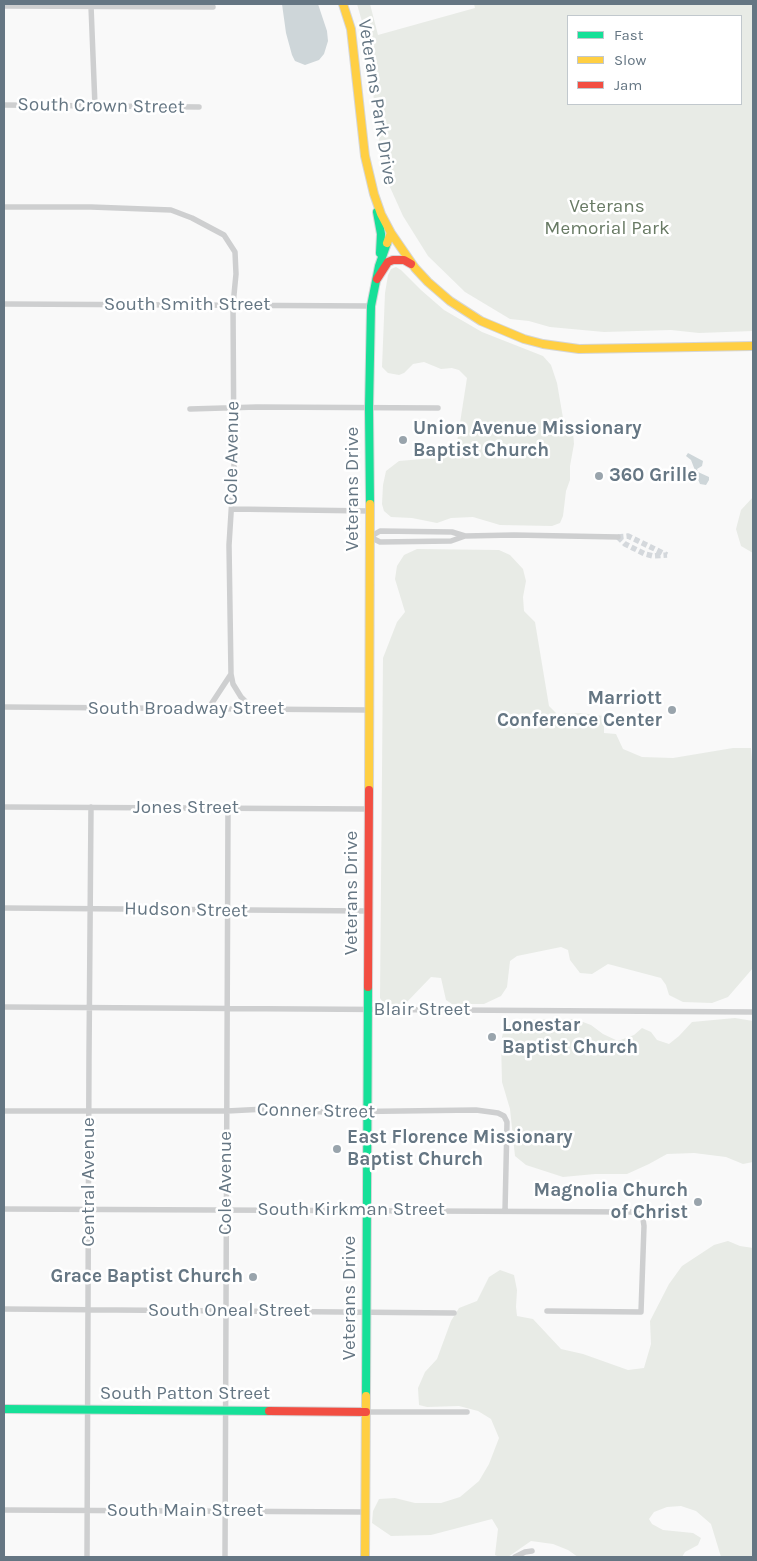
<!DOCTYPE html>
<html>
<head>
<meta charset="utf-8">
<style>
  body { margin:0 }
  #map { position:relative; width:757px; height:1561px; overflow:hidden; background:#f9f9f9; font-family:Karla,sans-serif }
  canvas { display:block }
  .frame { position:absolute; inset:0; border:5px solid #657683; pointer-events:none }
  .legend { position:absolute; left:567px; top:15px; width:175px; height:90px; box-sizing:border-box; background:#fff; border:1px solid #c1c8cd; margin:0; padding:6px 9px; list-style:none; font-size:15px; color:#657683 }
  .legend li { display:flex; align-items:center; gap:10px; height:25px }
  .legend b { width:25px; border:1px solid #c1c8cd }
</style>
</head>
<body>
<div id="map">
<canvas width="757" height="1561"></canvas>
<div class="frame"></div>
<ul class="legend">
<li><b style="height:6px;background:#16e098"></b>Fast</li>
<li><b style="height:6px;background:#ffcf43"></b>Slow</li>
<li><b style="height:6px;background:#f24e42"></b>Jam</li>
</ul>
</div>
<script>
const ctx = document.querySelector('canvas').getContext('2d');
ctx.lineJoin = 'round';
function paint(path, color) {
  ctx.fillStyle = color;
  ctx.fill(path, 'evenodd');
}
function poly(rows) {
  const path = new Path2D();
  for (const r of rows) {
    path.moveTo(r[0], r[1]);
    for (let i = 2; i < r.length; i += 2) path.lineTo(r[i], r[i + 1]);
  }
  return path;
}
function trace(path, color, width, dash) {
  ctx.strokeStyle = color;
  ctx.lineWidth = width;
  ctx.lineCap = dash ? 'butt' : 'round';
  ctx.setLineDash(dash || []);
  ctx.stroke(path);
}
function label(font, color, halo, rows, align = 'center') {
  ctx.font = font + ' Karla,sans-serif';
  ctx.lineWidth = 5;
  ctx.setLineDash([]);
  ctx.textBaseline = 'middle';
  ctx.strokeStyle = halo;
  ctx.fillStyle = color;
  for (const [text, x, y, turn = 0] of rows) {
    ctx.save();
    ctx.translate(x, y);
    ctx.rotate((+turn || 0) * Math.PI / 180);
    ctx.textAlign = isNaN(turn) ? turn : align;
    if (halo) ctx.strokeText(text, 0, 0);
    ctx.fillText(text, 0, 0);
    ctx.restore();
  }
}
paint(poly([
  [357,4,370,4,378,35,475,8,474,4,753,4,753,331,699,333,671,330,604,332,550,327,529,321,510,319,465,292,428,256,403,216,389,185,381,153,365,32],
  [568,16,741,16,741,104,568,104],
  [396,267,401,270,421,290,444,310,482,332,543,356,551,365,557,383,563,418,573,432,574,444,570,466,570,480,566,491,563,516,560,523,552,526,500,525,473,517,451,518,437,523,412,518,391,517,384,511,382,504,383,485,386,471,399,461,434,458,449,451,457,442,467,378,459,370,452,368,441,369,424,362,413,364,404,373,399,375,388,373,382,367,385,293,388,275,391,269],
  [753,497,753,553,741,546,736,529,741,510],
  [417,549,499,550,510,555,523,569,526,581,523,597,524,611,535,622,549,706,557,714,580,713,604,716,604,733,616,734,623,749,642,757,673,758,733,748,751,748,753,772,753,968,728,997,712,1003,683,1002,669,995,666,985,661,978,608,964,592,974,580,973,570,960,568,950,561,947,517,956,510,961,507,987,501,996,484,1004,452,1004,446,1000,441,978,431,977,405,1004,384,1004,380,998,383,658,397,622,405,612,395,579,397,566,404,555],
  [735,1018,753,1021,753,1162,743,1164,726,1157,694,1153,667,1154,649,1164,627,1174,595,1174,563,1177,526,1165,515,1156,510,1109,502,1082,501,1042,504,1028,519,1020,575,1019,591,1025,603,1034,618,1041,634,1035,642,1028,651,1032,657,1040,669,1044,679,1036,692,1022],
  [728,1241,740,1246,753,1248,753,1557,721,1557,711,1524,696,1511,681,1506,667,1507,654,1512,649,1519,652,1524,663,1530,693,1533,701,1538,698,1545,685,1552,682,1557,578,1557,568,1550,553,1544,531,1541,508,1557,499,1557,495,1555,498,1529,492,1519,431,1535,391,1536,372,1523,373,1511,379,1499,395,1498,415,1503,441,1503,460,1497,479,1481,489,1464,499,1438,491,1419,478,1411,459,1406,427,1407,419,1405,418,1388,425,1372,437,1359,451,1321,459,1308,477,1301,489,1277,500,1270,514,1275,517,1290,516,1307,517,1316,533,1319,561,1349,583,1354,628,1370,644,1368,651,1344,650,1321,669,1284,682,1266,714,1245]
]), '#e8ebe6');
paint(poly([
  [282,4,318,4,327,31,328,41,324,54,319,60,305,65,295,61,292,55,286,33],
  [688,453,703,461,702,466,697,469,698,472,709,477,709,480,706,485,700,484,697,477,693,479,690,477,690,475,696,473,691,460,686,456]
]), '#ced6d9');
trace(poly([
  [618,537,625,544,645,554,653,556,667,555],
  [618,537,628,536,667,555]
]), '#d4d8dc', 5.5, [5.5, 3]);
const fast = poly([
  [377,212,381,234,380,253],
  [370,504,369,408,371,306,379,266,387,243],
  [366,1396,368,987],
  [4,1409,269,1411]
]);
const slow = poly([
  [343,4,351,29,365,156,374,194,381,214,391,233,387,243],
  [391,233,415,268,428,282,450,301,481,321,524,339,543,344,579,349,753,346],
  [369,790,370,504],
  [365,1557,366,1396]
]);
const jam = poly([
  [377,279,388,262,393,260,404,260,411,264],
  [368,987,369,790],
  [269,1411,366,1412]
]);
trace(fast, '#d5d6d7', 10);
trace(slow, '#d5d6d7', 10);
trace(jam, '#d5d6d7', 10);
trace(poly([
  [4,6,213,7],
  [91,6,95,106],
  [4,105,199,107],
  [4,207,91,207,171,210,192,218,224,235,235,252,236,274,233,305,234,466,229,545,231,674,208,709],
  [4,304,371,306],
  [190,409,257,407,438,408],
  [232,509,369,511],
  [465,536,452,532,380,531,370,537,380,542,451,541,465,536,514,535,618,537],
  [231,674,233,684,241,697,251,707,254,708],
  [4,707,369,710],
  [4,807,368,809],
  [4,908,368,911],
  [4,1007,753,1012],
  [4,1111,227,1111,266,1109,325,1112,476,1110,498,1113,504,1116,507,1122,505,1211],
  [4,1209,637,1212,643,1219,644,1226,641,1312,547,1311],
  [4,1309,454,1313],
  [366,1412,467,1412],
  [4,1510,365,1512],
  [87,1557,89,1056,91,807],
  [225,1557,228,808],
  [515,1557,525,1552,532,1551]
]), '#cecfd0', 5.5);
trace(fast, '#16e098', 8);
trace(slow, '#ffcf43', 8);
trace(jam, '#f24e42', 8);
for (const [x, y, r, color] of [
  [403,440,5,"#99a4ac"],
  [599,476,5,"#99a4ac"],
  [672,710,5,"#99a4ac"],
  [492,1037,5,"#99a4ac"],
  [337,1149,5,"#99a4ac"],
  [698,1202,5,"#99a4ac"],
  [253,1277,5,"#99a4ac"]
]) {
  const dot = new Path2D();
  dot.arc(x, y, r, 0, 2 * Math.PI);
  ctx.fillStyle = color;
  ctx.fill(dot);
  trace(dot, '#fff', 2);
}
label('19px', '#657683', '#fff', [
  ["Veterans Park Drive",377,102,81],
  ["South Crown Street",101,106,1],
  ["South Smith Street",187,305],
  ["Cole Avenue",232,453,-89],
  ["Veterans Drive",353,489,-90],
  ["South Broadway Street",186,709],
  ["Jones Street",186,808],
  ["Veterans Drive",352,893,-90],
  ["Hudson Street",186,910,1],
  ["Blair Street",422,1010],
  ["Conner Street",316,1111,1],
  ["Central Avenue",89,1182,-90],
  ["Cole Avenue",226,1183,-90],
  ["South Kirkman Street",351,1210],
  ["Veterans Drive",350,1298,-90],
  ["South Oneal Street",229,1311],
  ["South Patton Street",185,1394],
  ["South Main Street",185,1511]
]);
label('19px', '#687a64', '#fff', [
  ["Veterans",607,207],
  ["Memorial Park",607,229]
]);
label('bold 19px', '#657683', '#fff', [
  ["Union Avenue Missionary",413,429],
  ["Baptist Church",413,451],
  ["360 Grille",609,476],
  ["Marriott",662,699,"right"],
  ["Conference Center",662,721,"right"],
  ["Lonestar",502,1026],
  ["Baptist Church",502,1048],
  ["East Florence Missionary",347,1138],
  ["Baptist Church",347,1160],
  ["Magnolia Church",688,1191,"right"],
  ["of Christ",688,1213,"right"],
  ["Grace Baptist Church",243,1277,"right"]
], 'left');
</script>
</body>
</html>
